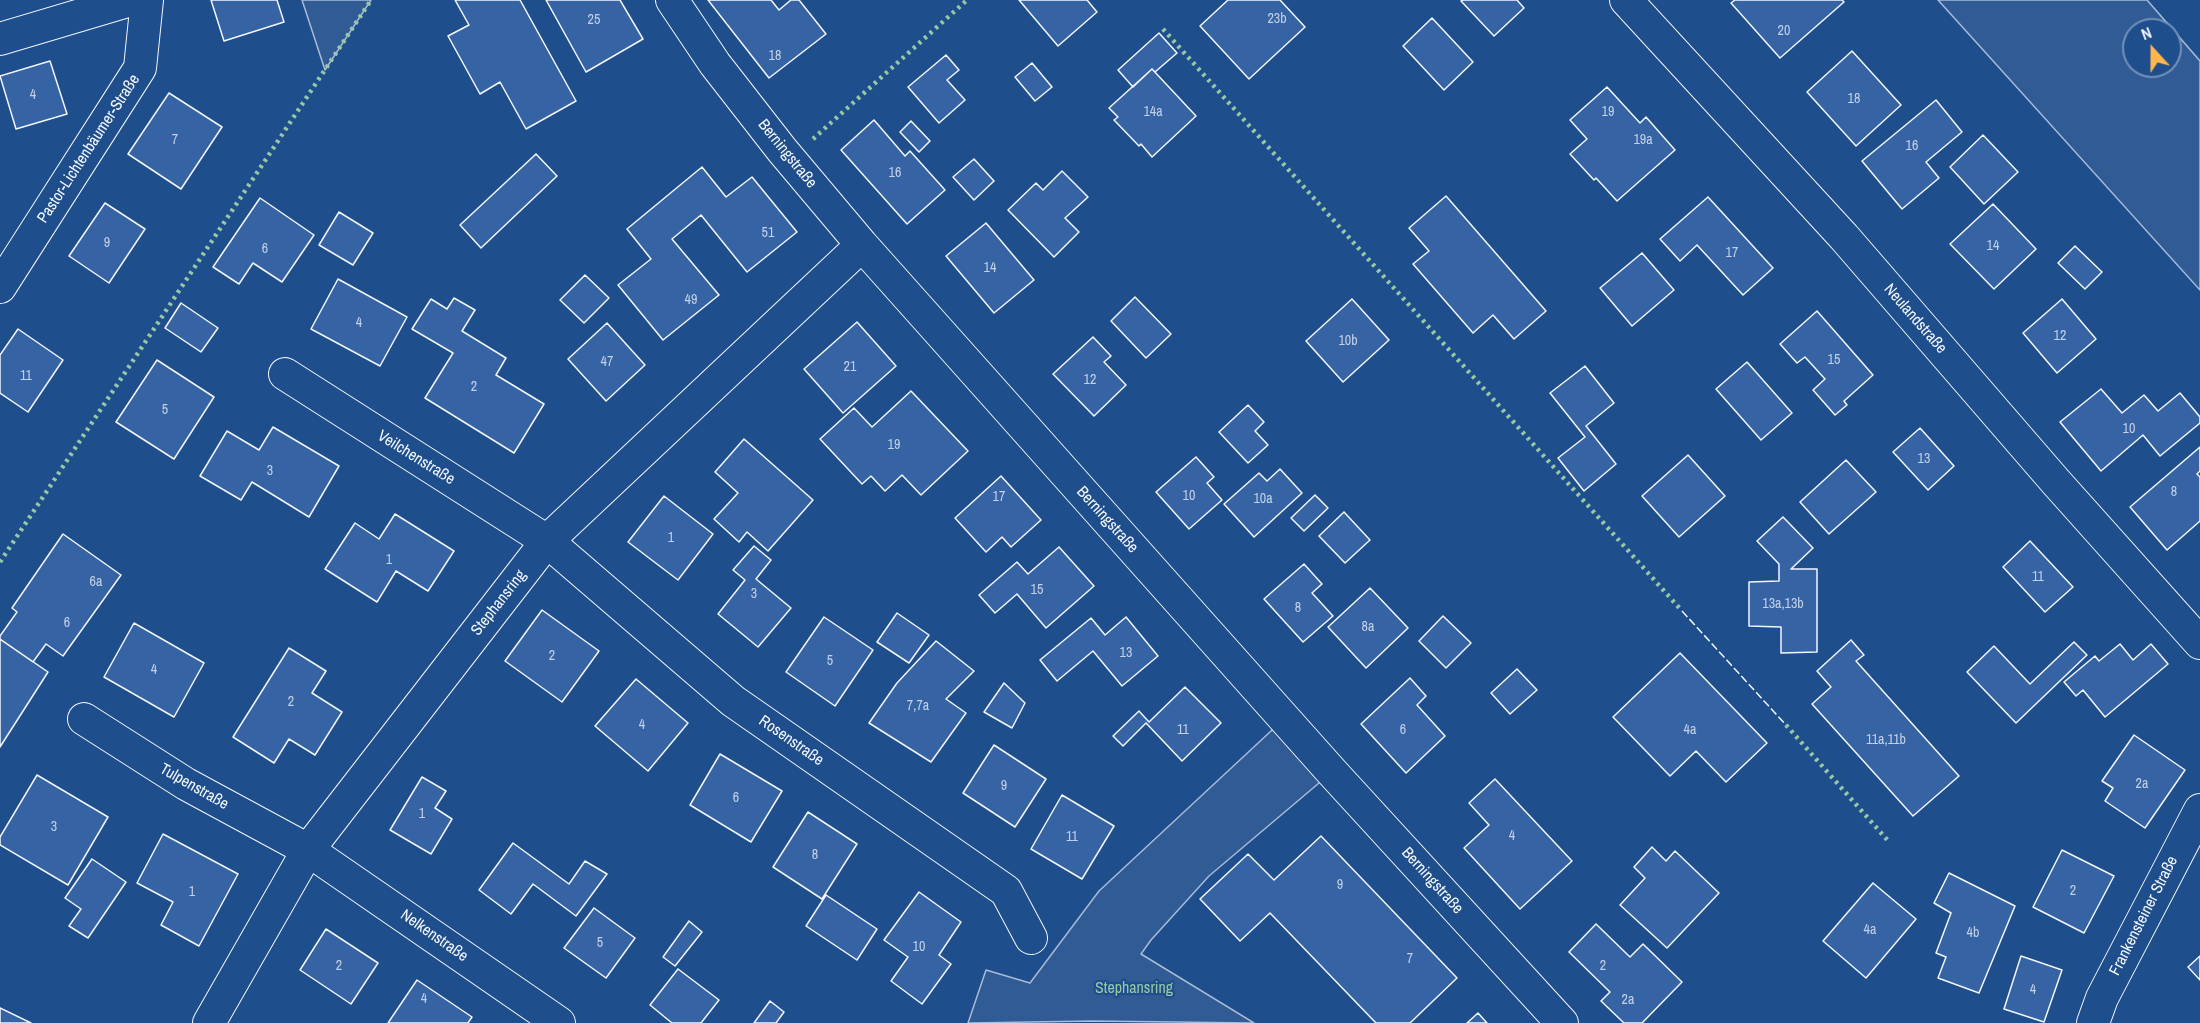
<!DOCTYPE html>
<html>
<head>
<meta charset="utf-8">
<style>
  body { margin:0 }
  #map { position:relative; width:2200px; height:1023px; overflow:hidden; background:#1f4e8c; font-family:"Archivo Narrow",sans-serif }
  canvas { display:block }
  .north { position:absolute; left:2122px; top:18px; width:60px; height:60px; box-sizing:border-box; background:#1f4e8c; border:2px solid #7391ba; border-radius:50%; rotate:339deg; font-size:16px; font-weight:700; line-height:24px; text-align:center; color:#f2f6ff }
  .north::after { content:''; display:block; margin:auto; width:21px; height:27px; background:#ffb74d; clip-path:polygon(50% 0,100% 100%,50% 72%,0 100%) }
</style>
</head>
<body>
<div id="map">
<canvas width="2200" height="1023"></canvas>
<div class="north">N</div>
</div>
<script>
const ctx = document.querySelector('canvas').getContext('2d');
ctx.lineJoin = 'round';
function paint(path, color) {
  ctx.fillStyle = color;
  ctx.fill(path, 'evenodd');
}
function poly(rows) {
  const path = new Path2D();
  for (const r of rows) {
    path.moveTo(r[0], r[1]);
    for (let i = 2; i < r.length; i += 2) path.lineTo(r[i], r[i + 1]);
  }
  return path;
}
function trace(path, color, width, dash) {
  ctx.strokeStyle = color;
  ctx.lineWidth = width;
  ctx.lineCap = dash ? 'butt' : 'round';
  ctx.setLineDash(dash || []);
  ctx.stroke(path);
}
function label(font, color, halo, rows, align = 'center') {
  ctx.font = font + ' "Archivo Narrow",sans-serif';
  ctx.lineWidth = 4.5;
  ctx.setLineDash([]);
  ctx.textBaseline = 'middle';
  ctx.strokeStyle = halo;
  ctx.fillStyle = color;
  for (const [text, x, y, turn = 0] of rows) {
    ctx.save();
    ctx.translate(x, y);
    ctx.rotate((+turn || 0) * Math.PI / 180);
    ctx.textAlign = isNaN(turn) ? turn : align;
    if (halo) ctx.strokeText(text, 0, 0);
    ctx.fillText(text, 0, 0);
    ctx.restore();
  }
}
const green = poly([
  [302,0,371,0,325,70,302,0],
  [1938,0,2147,0,2200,61,2200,290,1938,0],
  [2134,30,2170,30,2170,66,2134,66,2134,30],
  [1285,718,1332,772,1209,876,1151,940,1141,954,1254,1023,1093,1021,968,1023,986,970,1030,983,1099,891,1285,718]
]);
paint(green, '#305b95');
trace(green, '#a8bbd7', 1.5);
const building = poly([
  [211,0,277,0,284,22,224,41,211,0],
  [455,0,520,0,576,101,526,129,500,82,480,94,448,36,469,25,455,0],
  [546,0,620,0,643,39,586,72,546,0],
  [708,0,771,0,779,10,791,0,799,0,826,34,769,78,708,0],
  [1019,0,1087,0,1097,12,1058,46,1019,0],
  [1228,0,1280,0,1305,27,1249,79,1200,26,1228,0],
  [1463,0,1517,0,1524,8,1494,36,1461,1,1463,0],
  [1735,0,1842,0,1844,2,1780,58,1731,3,1735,0],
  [1432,18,1473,62,1444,90,1403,46,1432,18],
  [1159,33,1177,53,1155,72,1152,69,1133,87,1118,70,1159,33],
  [1852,51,1901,105,1856,146,1807,92,1852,51],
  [946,55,959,70,947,80,965,100,939,123,908,87,946,55],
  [50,61,67,114,16,129,0,76,50,61],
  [1032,63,1052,87,1035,101,1015,77,1032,63],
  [1152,69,1196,116,1152,157,1141,144,1139,146,1114,120,1118,117,1109,108,1152,69],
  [1607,87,1640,123,1646,117,1675,150,1617,201,1596,178,1594,180,1570,154,1587,139,1570,120,1607,87],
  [169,93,222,127,181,189,128,154,169,93],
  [1936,100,1962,132,1926,162,1939,178,1902,209,1862,161,1936,100],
  [874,120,905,156,910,151,945,190,907,224,841,150,874,120],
  [911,121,930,141,919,152,900,132,911,121],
  [1983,135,2018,172,1984,204,1950,167,1983,135],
  [536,154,557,176,481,248,460,225,536,154],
  [974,159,994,181,974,200,953,177,974,159],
  [702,167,726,197,752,177,797,232,747,272,701,215,672,239,719,295,663,340,618,285,651,259,627,229,702,167],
  [1062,171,1088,197,1065,218,1079,232,1054,257,1008,210,1036,183,1043,190,1062,171],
  [1446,196,1546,311,1514,339,1493,315,1473,333,1413,264,1429,251,1409,228,1446,196],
  [1708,197,1773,268,1743,295,1697,245,1680,261,1660,239,1708,197],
  [260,198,314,235,282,282,253,263,239,284,213,267,260,198],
  [105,203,145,229,109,283,69,256,105,203],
  [1993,204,2036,249,1994,289,1950,244,1993,204],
  [339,212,373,233,353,265,319,245,339,212],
  [986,223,1034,280,994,313,946,256,986,223],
  [2075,246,2102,272,2085,289,2058,263,2075,246],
  [1642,253,1674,290,1632,326,1600,288,1642,253],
  [585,275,609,298,584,323,560,300,585,275],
  [338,279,407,317,380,366,311,329,338,279],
  [1135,297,1171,334,1146,358,1111,321,1135,297],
  [454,298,475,310,462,331,506,358,496,375,544,404,514,453,425,398,453,353,412,329,431,299,447,309,454,298],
  [1352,299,1389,340,1343,382,1306,341,1352,299],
  [2062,299,2096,339,2057,373,2023,333,2062,299],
  [181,303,218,328,201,352,165,328,181,303],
  [1817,311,1873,375,1844,401,1847,405,1835,415,1813,390,1825,379,1805,357,1797,363,1780,344,1817,311],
  [857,322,896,366,843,413,804,369,857,322],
  [607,323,645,365,606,401,568,359,607,323],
  [18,329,63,360,28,412,0,393,0,355,18,329],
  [1093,337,1111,356,1104,362,1126,385,1094,416,1053,374,1093,337],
  [157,360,214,397,174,459,116,422,157,360],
  [1747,362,1792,413,1761,440,1716,389,1747,362],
  [1585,366,1614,403,1586,426,1616,464,1584,491,1558,458,1585,437,1550,393,1585,366],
  [2101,389,2122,413,2144,395,2158,411,2180,393,2200,417,2200,423,2160,456,2143,435,2101,471,2060,422,2101,389],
  [911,391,968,451,921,495,902,475,885,491,871,476,862,484,820,439,854,408,872,427,911,391],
  [1248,405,1264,422,1255,431,1268,445,1248,463,1219,432,1248,405],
  [273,427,339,466,309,517,252,482,241,500,200,476,227,431,259,450,273,427],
  [1920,428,1954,466,1928,490,1893,452,1920,428],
  [744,439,813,500,768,551,747,532,739,542,714,519,738,493,715,472,744,439],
  [2200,447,2200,471,2197,474,2200,477,2200,521,2167,550,2130,507,2200,447],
  [1688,455,1725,496,1679,537,1642,496,1688,455],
  [1196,457,1214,477,1207,483,1222,500,1189,529,1156,492,1196,457],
  [1846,460,1876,492,1829,534,1800,502,1846,460],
  [1280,469,1302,493,1254,537,1224,504,1259,473,1267,481,1280,469],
  [1001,476,1041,520,1011,547,1002,537,986,552,955,518,1001,476],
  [1315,495,1328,508,1304,531,1291,518,1315,495],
  [664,496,713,534,678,580,628,542,664,496],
  [1344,512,1370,540,1345,563,1319,536,1344,512],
  [395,514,454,551,428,591,396,571,377,602,325,569,355,523,379,539,395,514],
  [1783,517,1813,548,1791,569,1817,569,1817,652,1781,653,1781,627,1749,626,1749,582,1779,581,1779,564,1757,541,1783,517],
  [63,534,121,575,63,656,46,644,33,662,0,639,0,636,17,612,12,608,63,534],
  [2030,541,2073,587,2045,612,2003,567,2030,541],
  [754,546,771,560,756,579,791,608,758,647,718,614,745,580,733,570,754,546],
  [1059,547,1094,586,1046,628,1017,594,995,613,979,595,1017,562,1028,574,1059,547],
  [1304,564,1322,584,1312,593,1333,616,1303,642,1264,599,1304,564],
  [1370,588,1408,628,1366,668,1328,627,1370,588],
  [542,610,599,651,562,702,505,661,542,610],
  [897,613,929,635,909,663,877,642,897,613],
  [1443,616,1471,643,1446,668,1419,641,1443,616],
  [824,617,873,650,835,706,786,672,824,617],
  [1126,617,1158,656,1122,686,1093,651,1057,681,1040,660,1091,618,1105,635,1126,617],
  [134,623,204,663,174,717,104,677,134,623],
  [0,639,48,672,0,747,0,639],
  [1851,640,1864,655,1856,661,1959,776,1913,816,1812,704,1831,687,1817,671,1851,640],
  [936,641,974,671,946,699,966,713,931,762,869,723,897,683,936,641],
  [2074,642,2087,655,2016,723,1967,672,1994,646,2030,684,2074,642],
  [2120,644,2133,660,2151,644,2168,664,2105,717,2083,690,2076,696,2064,682,2095,656,2099,661,2120,644],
  [289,648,326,671,312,693,342,712,315,755,289,739,274,763,233,737,289,648],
  [1680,653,1767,743,1726,782,1696,751,1670,776,1613,717,1680,653],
  [1517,669,1537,690,1510,714,1491,693,1517,669],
  [1410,678,1426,696,1417,705,1445,736,1406,773,1361,724,1410,678],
  [636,679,688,723,648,771,595,726,636,679],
  [1004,683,1025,703,1012,728,984,712,1004,683],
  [1185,687,1221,723,1182,761,1146,723,1123,746,1113,736,1139,711,1149,722,1185,687],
  [2134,735,2185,770,2145,828,2105,801,2113,788,2102,781,2134,735],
  [994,745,1046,779,1015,827,963,793,994,745],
  [720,754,782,791,751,842,690,805,720,754],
  [37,775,108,817,68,885,0,845,0,837,37,775],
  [422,777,446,791,435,808,452,819,431,854,390,830,422,777],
  [1495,779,1572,861,1520,909,1464,848,1489,825,1469,803,1495,779],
  [1062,795,1114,826,1082,879,1031,849,1062,795],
  [808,812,857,844,822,899,773,867,808,812],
  [163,834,238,874,199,946,161,925,173,902,137,883,163,834],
  [1321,836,1457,978,1410,1023,1376,1023,1270,913,1240,941,1200,899,1248,854,1274,880,1321,836],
  [513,843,569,884,585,861,607,874,576,916,533,884,511,914,479,890,513,843],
  [1652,847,1666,861,1675,851,1719,893,1667,948,1620,905,1645,878,1634,867,1652,847],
  [2062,850,2114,876,2084,933,2033,907,2062,850],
  [92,859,126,882,88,938,69,926,81,909,65,898,92,859],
  [1949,873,2015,906,1979,993,1938,978,1946,957,1936,953,1951,913,1934,903,1949,873],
  [1873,883,1916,919,1866,978,1823,941,1873,883],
  [919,892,961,922,939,955,951,964,922,1004,891,981,908,957,884,940,919,892],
  [826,895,877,929,857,960,806,926,826,895],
  [594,908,635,938,606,978,564,948,594,908],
  [689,921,702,932,675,966,663,957,689,921],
  [1596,924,1630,957,1643,944,1682,982,1642,1023,1624,1023,1601,1001,1610,992,1569,952,1596,924],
  [326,929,378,963,351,1004,300,970,326,929],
  [2021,956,2062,970,2044,1022,2004,1009,2021,956],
  [2200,956,2200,980,2188,967,2200,956],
  [678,969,719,1000,701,1023,672,1023,650,1005,678,969],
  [417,980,472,1017,468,1023,388,1023,417,980],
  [770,1001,784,1012,776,1023,754,1023,770,1001],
  [0,1008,31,1023,0,1023,0,1008],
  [1478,1013,1487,1023,1467,1023,1478,1013]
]);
paint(building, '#3563a3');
trace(building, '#f2f6ff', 1.5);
const street = poly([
  [672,0,715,64,782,150,862,245,1332,772,1562,1023],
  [1626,0,1844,237,2056,482,2200,643],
  [0,39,131,0],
  [0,287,140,68,147,0],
  [285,374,547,541,733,701,1006,891,1031,938],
  [84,719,186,784,308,850,559,1023],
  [209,1023,308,850,547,541,862,245],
  [2093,1023,2102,998,2200,810]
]);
trace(street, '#f2f6ff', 34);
trace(street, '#1f4e8c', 32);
trace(poly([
  [1163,29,1682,611],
  [813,139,967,0],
  [0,562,371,0],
  [1786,725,1890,843]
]), '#97c8a6', 4.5, [3, 4.5]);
trace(poly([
  [1682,611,1786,725]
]), '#f2f6ff', 1.5, [8, 3]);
label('14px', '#c3d1e8', null, [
  ["23b",1277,19],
  ["25",594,20],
  ["20",1784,31],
  ["18",775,56],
  ["4",33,95],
  ["18",1854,99],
  ["14a",1153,112],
  ["19",1608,112],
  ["7",175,140],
  ["19a",1643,140],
  ["16",1912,146],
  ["16",895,173],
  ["51",768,233],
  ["9",107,243],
  ["14",1993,246],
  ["6",265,249],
  ["17",1732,253],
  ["14",990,268],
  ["49",691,300],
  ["4",359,323],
  ["12",2060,336],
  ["10b",1348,341],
  ["15",1834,360],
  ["47",607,362],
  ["21",850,367],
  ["11",26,376],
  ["12",1090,380],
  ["2",474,387],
  ["5",165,410],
  ["10",2129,429],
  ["19",894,445],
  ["13",1924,459],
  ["3",270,471],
  ["8",2174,492],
  ["10",1189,496],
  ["17",999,497],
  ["10a",1263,499],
  ["1",671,538],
  ["1",389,560],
  ["11",2038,577],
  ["6a",96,582],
  ["15",1037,590],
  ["3",754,594],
  ["13a,13b",1783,604],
  ["8",1298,608],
  ["6",67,623],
  ["8a",1368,627],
  ["13",1126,653],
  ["2",552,656],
  ["5",830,661],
  ["4",154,670],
  ["2",291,702],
  ["7,7a",918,706],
  ["4",642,725],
  ["11",1183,730],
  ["6",1403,730],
  ["4a",1690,730],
  ["11a,11b",1886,740],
  ["2a",2142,784],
  ["9",1004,786],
  ["6",736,798],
  ["1",422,814],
  ["3",54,827],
  ["4",1512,836],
  ["11",1072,837],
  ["8",815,855],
  ["9",1340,885],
  ["2",2073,891],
  ["1",192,892],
  ["4a",1870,930],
  ["4b",1973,933],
  ["5",600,943],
  ["10",919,947],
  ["7",1410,959],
  ["2",339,966],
  ["2",1603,966],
  ["4",2033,990],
  ["4",424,999],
  ["2a",1628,1000]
]);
label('16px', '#f2f6ff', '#1f4e8c', [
  ["Pastor-Lichtenbäumer-Straße",89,149,-57],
  ["Berningstraße",787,154,51],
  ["Neulandstraße",1915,319,49],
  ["Veilchenstraße",416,458,32],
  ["Berningstraße",1107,520,48],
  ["Stephansring",499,603,-52],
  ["Rosenstraße",791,741,35],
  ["Tulpenstraße",194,787,30],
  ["Berningstraße",1432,881,48],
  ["Frankensteiner Straße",2144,916,-63],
  ["Nelkenstraße",434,936,35]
]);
label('16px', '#97c8a6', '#1f4e8c', [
  ["Stephansring",1134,989]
]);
</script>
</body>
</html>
